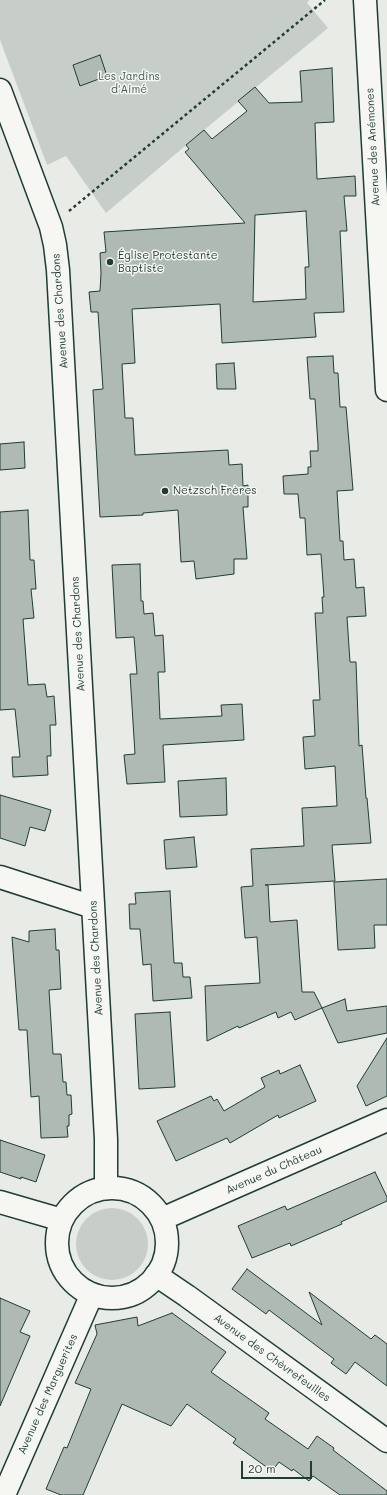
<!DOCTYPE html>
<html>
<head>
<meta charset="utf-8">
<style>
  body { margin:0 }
  #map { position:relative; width:387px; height:1495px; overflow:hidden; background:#e9ebe7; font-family:Mali,sans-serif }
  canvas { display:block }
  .scale { position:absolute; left:241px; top:1461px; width:71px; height:18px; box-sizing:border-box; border:2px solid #1f3d34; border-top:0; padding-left:5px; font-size:12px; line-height:14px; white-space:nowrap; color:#1f3d34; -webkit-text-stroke:3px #f6f6f2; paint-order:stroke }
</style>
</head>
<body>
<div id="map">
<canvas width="387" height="1495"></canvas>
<div class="scale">20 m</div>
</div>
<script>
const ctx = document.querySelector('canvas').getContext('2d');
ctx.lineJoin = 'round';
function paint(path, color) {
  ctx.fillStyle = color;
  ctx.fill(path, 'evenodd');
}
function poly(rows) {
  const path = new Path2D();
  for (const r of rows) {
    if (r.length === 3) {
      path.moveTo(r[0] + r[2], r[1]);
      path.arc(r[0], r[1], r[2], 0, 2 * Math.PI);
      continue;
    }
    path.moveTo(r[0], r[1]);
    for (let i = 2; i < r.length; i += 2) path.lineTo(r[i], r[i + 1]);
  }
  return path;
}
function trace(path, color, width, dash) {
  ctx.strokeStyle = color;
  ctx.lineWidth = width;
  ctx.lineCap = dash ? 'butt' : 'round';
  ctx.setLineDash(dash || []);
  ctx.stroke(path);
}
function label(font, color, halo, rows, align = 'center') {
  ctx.font = font + ' Mali,sans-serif';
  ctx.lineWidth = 3;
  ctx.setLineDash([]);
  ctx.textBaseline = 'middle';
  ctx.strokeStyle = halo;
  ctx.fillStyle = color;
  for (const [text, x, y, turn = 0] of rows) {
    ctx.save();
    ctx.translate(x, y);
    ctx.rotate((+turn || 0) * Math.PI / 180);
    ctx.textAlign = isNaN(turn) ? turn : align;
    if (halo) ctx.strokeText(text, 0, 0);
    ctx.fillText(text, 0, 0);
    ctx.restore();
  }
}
paint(poly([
  [0,0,309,0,307,3,328,28,204,130,106,213,66,156,47,165,0,40],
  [112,1244,36]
]), '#c7cec9');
const building = poly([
  [100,55,107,76,80,86,73,65,100,55],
  [332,68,334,122,315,123,317,179,355,176,356,196,344,196,347,231,340,231,344,312,314,313,316,337,222,343,220,304,132,309,135,363,122,364,125,418,133,418,135,455,228,450,229,465,242,464,243,486,248,485,248,507,243,507,247,559,234,559,234,574,196,579,194,561,181,562,178,510,143,513,143,515,100,517,93,390,103,389,98,312,91,312,89,292,100,291,101,273,100,253,106,252,104,232,245,223,185,152,189,149,186,145,204,130,212,139,247,111,238,101,255,87,269,103,302,102,300,71,332,68],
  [306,211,309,267,305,267,306,299,253,302,255,215,306,211],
  [333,356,334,373,338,373,340,407,346,407,353,490,337,491,340,541,343,541,344,560,354,559,356,588,364,587,366,616,347,617,350,662,356,662,359,746,362,745,366,798,367,798,371,843,332,845,335,881,265,885,268,885,270,922,297,920,302,992,314,992,322,1008,295,1020,291,1012,278,1018,276,1012,239,1028,238,1026,207,1041,205,986,260,983,257,937,245,938,241,887,253,886,251,849,304,846,302,808,337,806,335,766,305,769,303,737,315,736,313,700,320,700,315,613,323,613,322,597,324,597,321,554,307,555,305,518,300,518,298,494,284,494,283,476,308,474,308,467,311,467,310,451,318,451,318,445,315,399,310,399,307,357,333,356],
  [234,363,236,389,217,389,216,364,234,363],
  [24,442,25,468,0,470,0,444,24,442],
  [28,510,30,560,34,560,36,589,31,589,34,618,23,619,28,685,45,684,47,697,54,696,56,725,50,725,51,756,47,756,48,775,13,777,12,757,20,757,15,709,0,710,0,512,28,510],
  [140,564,141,601,143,601,144,614,153,613,155,636,163,635,165,672,158,672,160,719,222,716,221,705,242,704,244,740,163,745,165,782,127,784,124,755,135,754,130,674,137,674,134,637,116,638,112,565,140,564],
  [226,778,227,815,180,817,178,781,226,778],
  [0,795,51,810,45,831,30,827,25,846,0,838,0,795],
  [194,837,197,867,166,869,164,840,194,837],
  [387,879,387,925,374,925,375,948,338,950,334,882,387,879],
  [170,891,174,963,182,963,183,977,190,977,192,998,153,1001,151,964,143,965,140,929,130,929,129,904,136,904,135,893,170,891],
  [55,929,56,950,59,950,61,989,49,990,53,1054,61,1054,63,1082,66,1082,67,1095,71,1095,72,1114,69,1115,69,1126,67,1126,68,1137,41,1138,39,1096,31,1097,27,1030,19,1030,12,937,29,942,29,931,55,929],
  [345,999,347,1011,387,1006,387,1033,338,1043,322,1008,345,999],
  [170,1012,175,1087,139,1089,135,1014,170,1012],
  [387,1038,387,1096,366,1106,357,1086,387,1038],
  [300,1065,316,1101,279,1118,278,1115,230,1143,227,1138,176,1161,157,1121,211,1096,214,1101,217,1099,224,1111,265,1087,261,1078,279,1070,280,1074,300,1065],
  [0,1140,45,1155,36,1182,21,1177,21,1179,0,1172,0,1140],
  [375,1172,387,1197,387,1201,341,1222,342,1224,291,1246,290,1243,252,1258,238,1226,285,1206,287,1210,375,1172],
  [247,1269,322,1325,309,1292,371,1339,375,1335,387,1344,387,1386,355,1362,346,1374,331,1363,334,1359,269,1310,266,1314,232,1289,247,1269],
  [0,1298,30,1311,20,1332,30,1336,0,1406,0,1298],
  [172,1313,226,1352,211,1372,269,1413,265,1419,308,1449,317,1436,334,1448,333,1450,387,1491,387,1495,340,1495,313,1476,309,1481,293,1469,292,1471,279,1462,272,1471,233,1443,236,1439,187,1404,171,1426,122,1404,83,1495,61,1495,46,1489,64,1447,67,1448,91,1389,75,1383,97,1334,95,1325,137,1317,138,1326,172,1313]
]);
paint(building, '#b0bab5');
trace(building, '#1f3d34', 1);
const minor = poly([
  [365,0,387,390],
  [0,90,51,227,55,245,58,270,106,1139,106,1188],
  [0,877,93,907],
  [156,1275,187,1296,387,1441]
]);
const tertiary = poly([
  [112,1243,55],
  [0,1202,62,1220],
  [162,1219,387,1120],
  [4,1495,92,1294]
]);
trace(minor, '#1f3d34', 25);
trace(tertiary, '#1f3d34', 25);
trace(poly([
  [69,211,325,0]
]), '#1f3d34', 2.5, [3, 3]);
trace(minor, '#f6f6f2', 22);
trace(tertiary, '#f6f6f2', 22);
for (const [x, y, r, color] of [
  [110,262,4,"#1f3d34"],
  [165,491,4,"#1f3d34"]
]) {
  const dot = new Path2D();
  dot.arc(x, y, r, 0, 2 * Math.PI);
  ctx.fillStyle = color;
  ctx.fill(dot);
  trace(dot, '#f6f6f2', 1.5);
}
label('11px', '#415a52', '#f6f6f2', [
  ["Les Jardins",129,77],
  ["d'Aimé",129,90]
]);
label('11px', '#1f3d34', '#f6f6f2', [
  ["Avenue des Anémones",373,147,-93],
  ["Avenue des Chardons",60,311,-94],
  ["Avenue des Chardons",78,634,-93],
  ["Avenue des Chardons",96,958,-93],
  ["Avenue du Château",274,1170,-24],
  ["Avenue des Chèvrefeuilles",272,1358,36],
  ["Avenue des Marguerites",48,1394,-66]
]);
label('11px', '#1f3d34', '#f6f6f2', [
  ["Église Protestante",118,256],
  ["Baptiste",118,269],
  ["Netzsch Frères",173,491]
], 'left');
</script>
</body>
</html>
